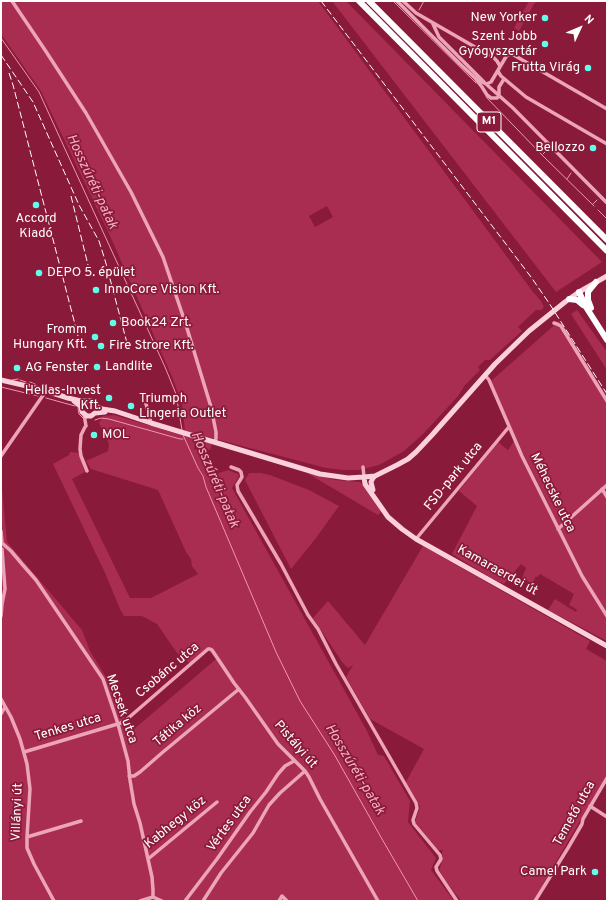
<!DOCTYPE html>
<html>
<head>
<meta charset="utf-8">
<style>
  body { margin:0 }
  #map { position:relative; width:608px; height:902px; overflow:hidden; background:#8a1a39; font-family:Overpass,sans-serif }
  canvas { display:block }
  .frame { position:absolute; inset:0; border:2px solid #fff; pointer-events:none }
  .north { position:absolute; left:560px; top:8px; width:40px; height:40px; -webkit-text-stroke:3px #8a1a39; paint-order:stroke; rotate:46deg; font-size:11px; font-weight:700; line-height:16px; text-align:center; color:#fff }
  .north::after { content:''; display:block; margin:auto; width:14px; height:18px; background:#fff; clip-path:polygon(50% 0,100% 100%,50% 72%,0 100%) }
</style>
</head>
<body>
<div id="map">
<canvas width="608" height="902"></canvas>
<div class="frame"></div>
<div class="north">N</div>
</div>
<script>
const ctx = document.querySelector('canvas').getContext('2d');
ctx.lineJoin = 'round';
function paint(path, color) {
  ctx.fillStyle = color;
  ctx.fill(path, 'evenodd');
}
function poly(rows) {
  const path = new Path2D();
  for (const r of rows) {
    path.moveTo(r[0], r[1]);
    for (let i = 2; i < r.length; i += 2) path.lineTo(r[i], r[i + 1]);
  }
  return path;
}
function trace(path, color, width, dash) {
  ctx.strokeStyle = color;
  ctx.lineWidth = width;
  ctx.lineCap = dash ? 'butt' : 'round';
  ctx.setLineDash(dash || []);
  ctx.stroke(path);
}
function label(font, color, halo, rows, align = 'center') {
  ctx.font = font + ' Overpass,sans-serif';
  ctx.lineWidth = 3.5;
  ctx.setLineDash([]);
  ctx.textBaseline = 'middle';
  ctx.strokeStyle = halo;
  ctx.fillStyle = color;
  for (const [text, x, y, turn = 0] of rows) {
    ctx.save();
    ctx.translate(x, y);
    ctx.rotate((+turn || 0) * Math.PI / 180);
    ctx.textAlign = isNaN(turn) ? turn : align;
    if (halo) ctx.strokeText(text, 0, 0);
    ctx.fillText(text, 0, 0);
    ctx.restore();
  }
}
paint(poly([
  [1,1,318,1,533,292,541,301,544,307,541,310,536,310,518,327,522,331,490,360,485,360,478,367,480,370,465,385,458,396,424,433,404,451,379,465,359,470,344,470,326,468,185,431,182,404,173,379,111,238,41,91,1,34],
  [327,206,333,217,315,227,309,216],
  [332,1,346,1,602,262,556,292],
  [529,1,537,1,534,4,519,31,514,28],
  [577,310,607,352,607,370,571,314],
  [559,321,607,397,607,641,548,610,555,599,576,612,577,610,573,607,569,605,574,594,552,581,540,574,537,577,535,577,533,584,522,578,526,568,521,564,504,584,491,578,452,554,477,506,459,491,498,442,508,450,514,441,548,511,550,507,521,449,491,381],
  [114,415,212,444,210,450,195,445,194,449,202,451,206,457,206,470,213,475,228,470,238,474,239,476,232,488,367,731,378,755,384,756,410,801,408,822,436,858,431,870,454,901,1,901,1,478,7,542,82,630,90,651,112,687,121,712,126,721,133,730,216,659,208,650,191,664,177,653,157,624,142,616,124,616,120,609,105,573,53,464,69,455,70,452,79,453,81,461,85,472,72,479,130,598,151,598,198,574,192,566,191,559,186,552,158,490,91,469,86,461,108,451,109,444,99,423,103,416],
  [249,473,261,473,270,475,309,490,339,506,316,538,291,569,245,480],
  [307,473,335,480,360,482,363,485,381,512,378,515],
  [423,546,590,641,586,649,607,661,607,774,576,828,533,901,461,901,448,884,439,870,443,859,442,853,443,850,438,850,415,822,420,807,406,782,424,749,370,719,346,677,353,665,348,668,342,662,313,618,328,601,365,645]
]), '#a92c51');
trace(poly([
  [393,1,476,83],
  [419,10,424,1],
  [1,38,39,92,65,149,165,367,176,394,182,430],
  [486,97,542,155,594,206],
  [543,154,548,149],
  [567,179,571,173],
  [593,204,597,200],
  [598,210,607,219],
  [12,380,18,379],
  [20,380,26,382],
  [30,382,35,384],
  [1,387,38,396],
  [46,398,75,406],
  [78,408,79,414,83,418],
  [95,420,101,418,109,419,180,439,183,439],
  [183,435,198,468,203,476,206,487,276,652,300,701,334,754,382,839,418,901]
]), '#f096b2', 1);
trace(poly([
  [12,1,45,50,86,113,131,192,163,257,186,325,211,407,216,432,216,438,215,442],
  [397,1,460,64,475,78,482,87,487,95,491,98,497,98,499,96],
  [403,1,416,13,494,58,497,61,500,66],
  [433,24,439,37,484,82],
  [498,71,499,73,501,76,526,97,607,144],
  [475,78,486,84,513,108,607,203],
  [486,84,491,82,507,55,512,54,607,109],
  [499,96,499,87,504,79],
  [554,323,557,324,561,326,607,401],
  [485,375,489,380,522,456,582,576,607,616],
  [145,400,151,423],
  [84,414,86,426],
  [85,427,81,435,80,449,81,456,87,471],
  [1,456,46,391],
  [231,467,239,470,241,472,242,477,237,485,238,491,281,564,308,615,318,629,336,664,416,803,417,808,413,820,414,824,440,855,441,859,436,867,437,871,457,901],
  [363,467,364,477],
  [602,489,607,497],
  [558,529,607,485],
  [1,531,2,543],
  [416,539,508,428],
  [2,543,11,551,22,564,36,580,103,679,118,724,128,761,130,780,134,804,140,823,152,877,153,890,153,897],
  [1,616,2,604,5,589,2,549],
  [1,699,11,717,20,739,27,764,30,789,27,837,27,848,34,864,54,901],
  [1,714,5,707],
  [24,752,121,723,126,720,208,649,210,649,212,650,234,683,245,697,278,744,305,771,309,777,320,799,378,901],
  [129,776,134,776,140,772,163,752,239,689],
  [590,806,607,817],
  [27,837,81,821],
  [148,859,217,802],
  [153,897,162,901],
  [140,901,153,897],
  [185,901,217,859,250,812,266,792,278,774,285,766,294,761],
  [203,901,221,873,253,833,269,805,280,793,305,771],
  [279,901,282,896,287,901],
  [535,901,568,848,582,824,583,819,607,778]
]), '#eda4b9', 3.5);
trace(poly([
  [1,380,40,389,68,398,81,401,92,401,95,403,97,407,102,409,115,411,151,423,320,474,348,478,364,477,375,476,397,465,408,459,416,452,432,435,495,364,529,331,565,302,579,292,607,276],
  [74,401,79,405,81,407,82,412,87,416,91,416,95,413,105,412],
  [364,477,365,484,374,497,388,517,402,529,416,539,607,646],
  [373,490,371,482,373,478,375,476]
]), '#fad0dc', 5);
trace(poly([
  [359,1,607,251],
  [369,1,607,240],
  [579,292,586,307,607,340],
  [569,299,577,300,583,305],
  [591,308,588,300,588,292,596,282]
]), '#fff', 6);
trace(poly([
  [321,1,531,277,549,303,607,394],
  [1,55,33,102,79,205,99,241,105,260,127,343],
  [9,73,13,85,78,336],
  [71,196,88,265]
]), '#fff', 1, [7, 3]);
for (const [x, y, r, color] of [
  [545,18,4,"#60ffea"],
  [545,44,4,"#60ffea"],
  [588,68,4,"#60ffea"],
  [593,148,4,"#60ffea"],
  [36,205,4,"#60ffea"],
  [39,273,4,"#60ffea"],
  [96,290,4,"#60ffea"],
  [113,323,4,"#60ffea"],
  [95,337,4,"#60ffea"],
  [101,346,4,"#60ffea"],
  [97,367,4,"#60ffea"],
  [17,368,4,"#60ffea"],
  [109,398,4,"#60ffea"],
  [131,406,4,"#60ffea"],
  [94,435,4,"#60ffea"],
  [595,872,4,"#60ffea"]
]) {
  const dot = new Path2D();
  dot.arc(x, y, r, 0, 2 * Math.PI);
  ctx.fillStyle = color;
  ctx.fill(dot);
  trace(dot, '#8a1a39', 1.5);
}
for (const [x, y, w] of [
  [489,122,24]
]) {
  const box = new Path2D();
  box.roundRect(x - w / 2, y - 10, w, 20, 3);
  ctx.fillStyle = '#8a1a39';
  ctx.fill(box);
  trace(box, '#fff', 1);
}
label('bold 12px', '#fff', null, [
  ["M1",489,122]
]);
label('13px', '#fff', '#8a1a39', [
  ["New Yorker",537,18,"right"],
  ["Szent Jobb",537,37,"right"],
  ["Gyógyszertár",537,52,"right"],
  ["Frutta Virág",580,68,"right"],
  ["Bellozzo",585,148,"right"],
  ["Accord",36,219,"center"],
  ["Kiadó",36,234,"center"],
  ["DEPO 5. épület",47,273],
  ["InnoCore Vision Kft.",104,290],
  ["Book24 Zrt.",121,323],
  ["Fromm",87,330,"right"],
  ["Hungary Kft.",87,345,"right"],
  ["Fire Strore Kft.",109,346],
  ["Landlite",105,367],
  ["AG Fenster",25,368],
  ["Hellas-Invest",101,391,"right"],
  ["Kft.",101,406,"right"],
  ["Triumph",139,399],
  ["Lingeria Outlet",139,414],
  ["MOL",102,435],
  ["Camel Park",587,872,"right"]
], 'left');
label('13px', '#fff', '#8a1a39', [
  ["FSD-park utca",454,477,-51],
  ["Méhecske utca",552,493,64],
  ["Kamaraerdei út",497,571,29],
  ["Csobánc utca",168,671,-40],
  ["Mecsek utca",121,709,71],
  ["Tátika köz",178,726,-40],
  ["Tenkes utca",68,728,-17],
  ["Pistályi út",295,745,49],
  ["Villányi út",18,812,-88],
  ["Temető utca",575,814,-61],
  ["Kabhegy köz",176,823,-39],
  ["Vértes utca",230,824,-54]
]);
label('italic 14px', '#f5afc4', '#8a1a39', [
  ["Hosszúréti-patak",91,182,65],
  ["Hosszúréti-patak",214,480,67],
  ["Hosszúréti-patak",354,770,59]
]);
</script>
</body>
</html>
